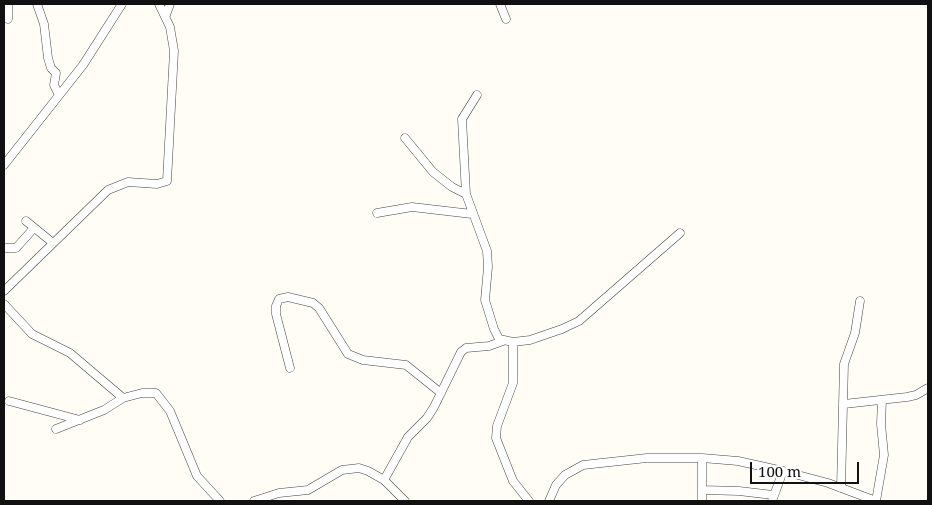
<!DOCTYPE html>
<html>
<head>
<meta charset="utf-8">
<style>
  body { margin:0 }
  #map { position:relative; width:932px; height:505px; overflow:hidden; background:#fffdf5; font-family:"Noto Serif",serif }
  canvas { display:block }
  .frame { position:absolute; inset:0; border:5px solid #111; pointer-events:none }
  .scale { position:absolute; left:750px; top:462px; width:109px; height:22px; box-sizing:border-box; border:2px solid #111; border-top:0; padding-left:6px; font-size:15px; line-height:18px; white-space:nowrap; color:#111; -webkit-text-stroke:4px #fff; paint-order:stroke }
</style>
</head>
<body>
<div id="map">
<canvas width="932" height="505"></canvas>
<div class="frame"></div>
<div class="scale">100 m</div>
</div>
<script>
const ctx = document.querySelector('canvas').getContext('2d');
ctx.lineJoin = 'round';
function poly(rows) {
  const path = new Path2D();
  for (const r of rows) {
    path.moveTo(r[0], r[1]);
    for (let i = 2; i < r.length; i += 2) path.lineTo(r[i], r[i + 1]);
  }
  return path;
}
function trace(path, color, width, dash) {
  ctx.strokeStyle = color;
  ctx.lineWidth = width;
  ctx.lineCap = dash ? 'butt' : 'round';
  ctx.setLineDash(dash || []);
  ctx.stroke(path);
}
const street = poly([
  [37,4,44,24,48,58,51,68,56,73,54,85,59,95],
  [500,4,506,19],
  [166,15,170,4],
  [8,19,8,4],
  [477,95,462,119,466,194,487,251,488,267,485,300,494,329,499,339,513,342,530,340,562,329,579,321,680,233],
  [405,138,433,172,452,187,466,194],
  [4,165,83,65,122,4],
  [377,213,412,207,472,214],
  [26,221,53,243],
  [4,248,16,248,34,228],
  [4,291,108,190,128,182,157,184,167,181,174,51,170,27,159,4],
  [4,304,32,334,70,353,123,398],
  [513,342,513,383,497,426,496,438,513,481,529,501],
  [290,368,276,314,276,306,279,299,288,297,313,303,319,308,348,354,363,360,406,365,441,393],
  [9,401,80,420],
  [844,404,907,397,916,395,928,388],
  [56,429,104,410,123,398,142,393,156,393,170,411,197,476,220,501],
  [702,458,702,501],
  [384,480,408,437,427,418,434,407,461,352,466,348,489,346,503,341],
  [841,488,844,364,855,333,860,301],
  [702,490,739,491,773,495],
  [254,501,279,493,308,490,342,470,359,468,368,471,384,480,405,501],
  [549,501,556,485,565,475,583,465,647,458,702,458,738,461,783,471],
  [772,501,783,471,828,483,876,501],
  [876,501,884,455,881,424,882,400]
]);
trace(street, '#444', 9);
trace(street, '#fff', 8);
</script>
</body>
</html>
